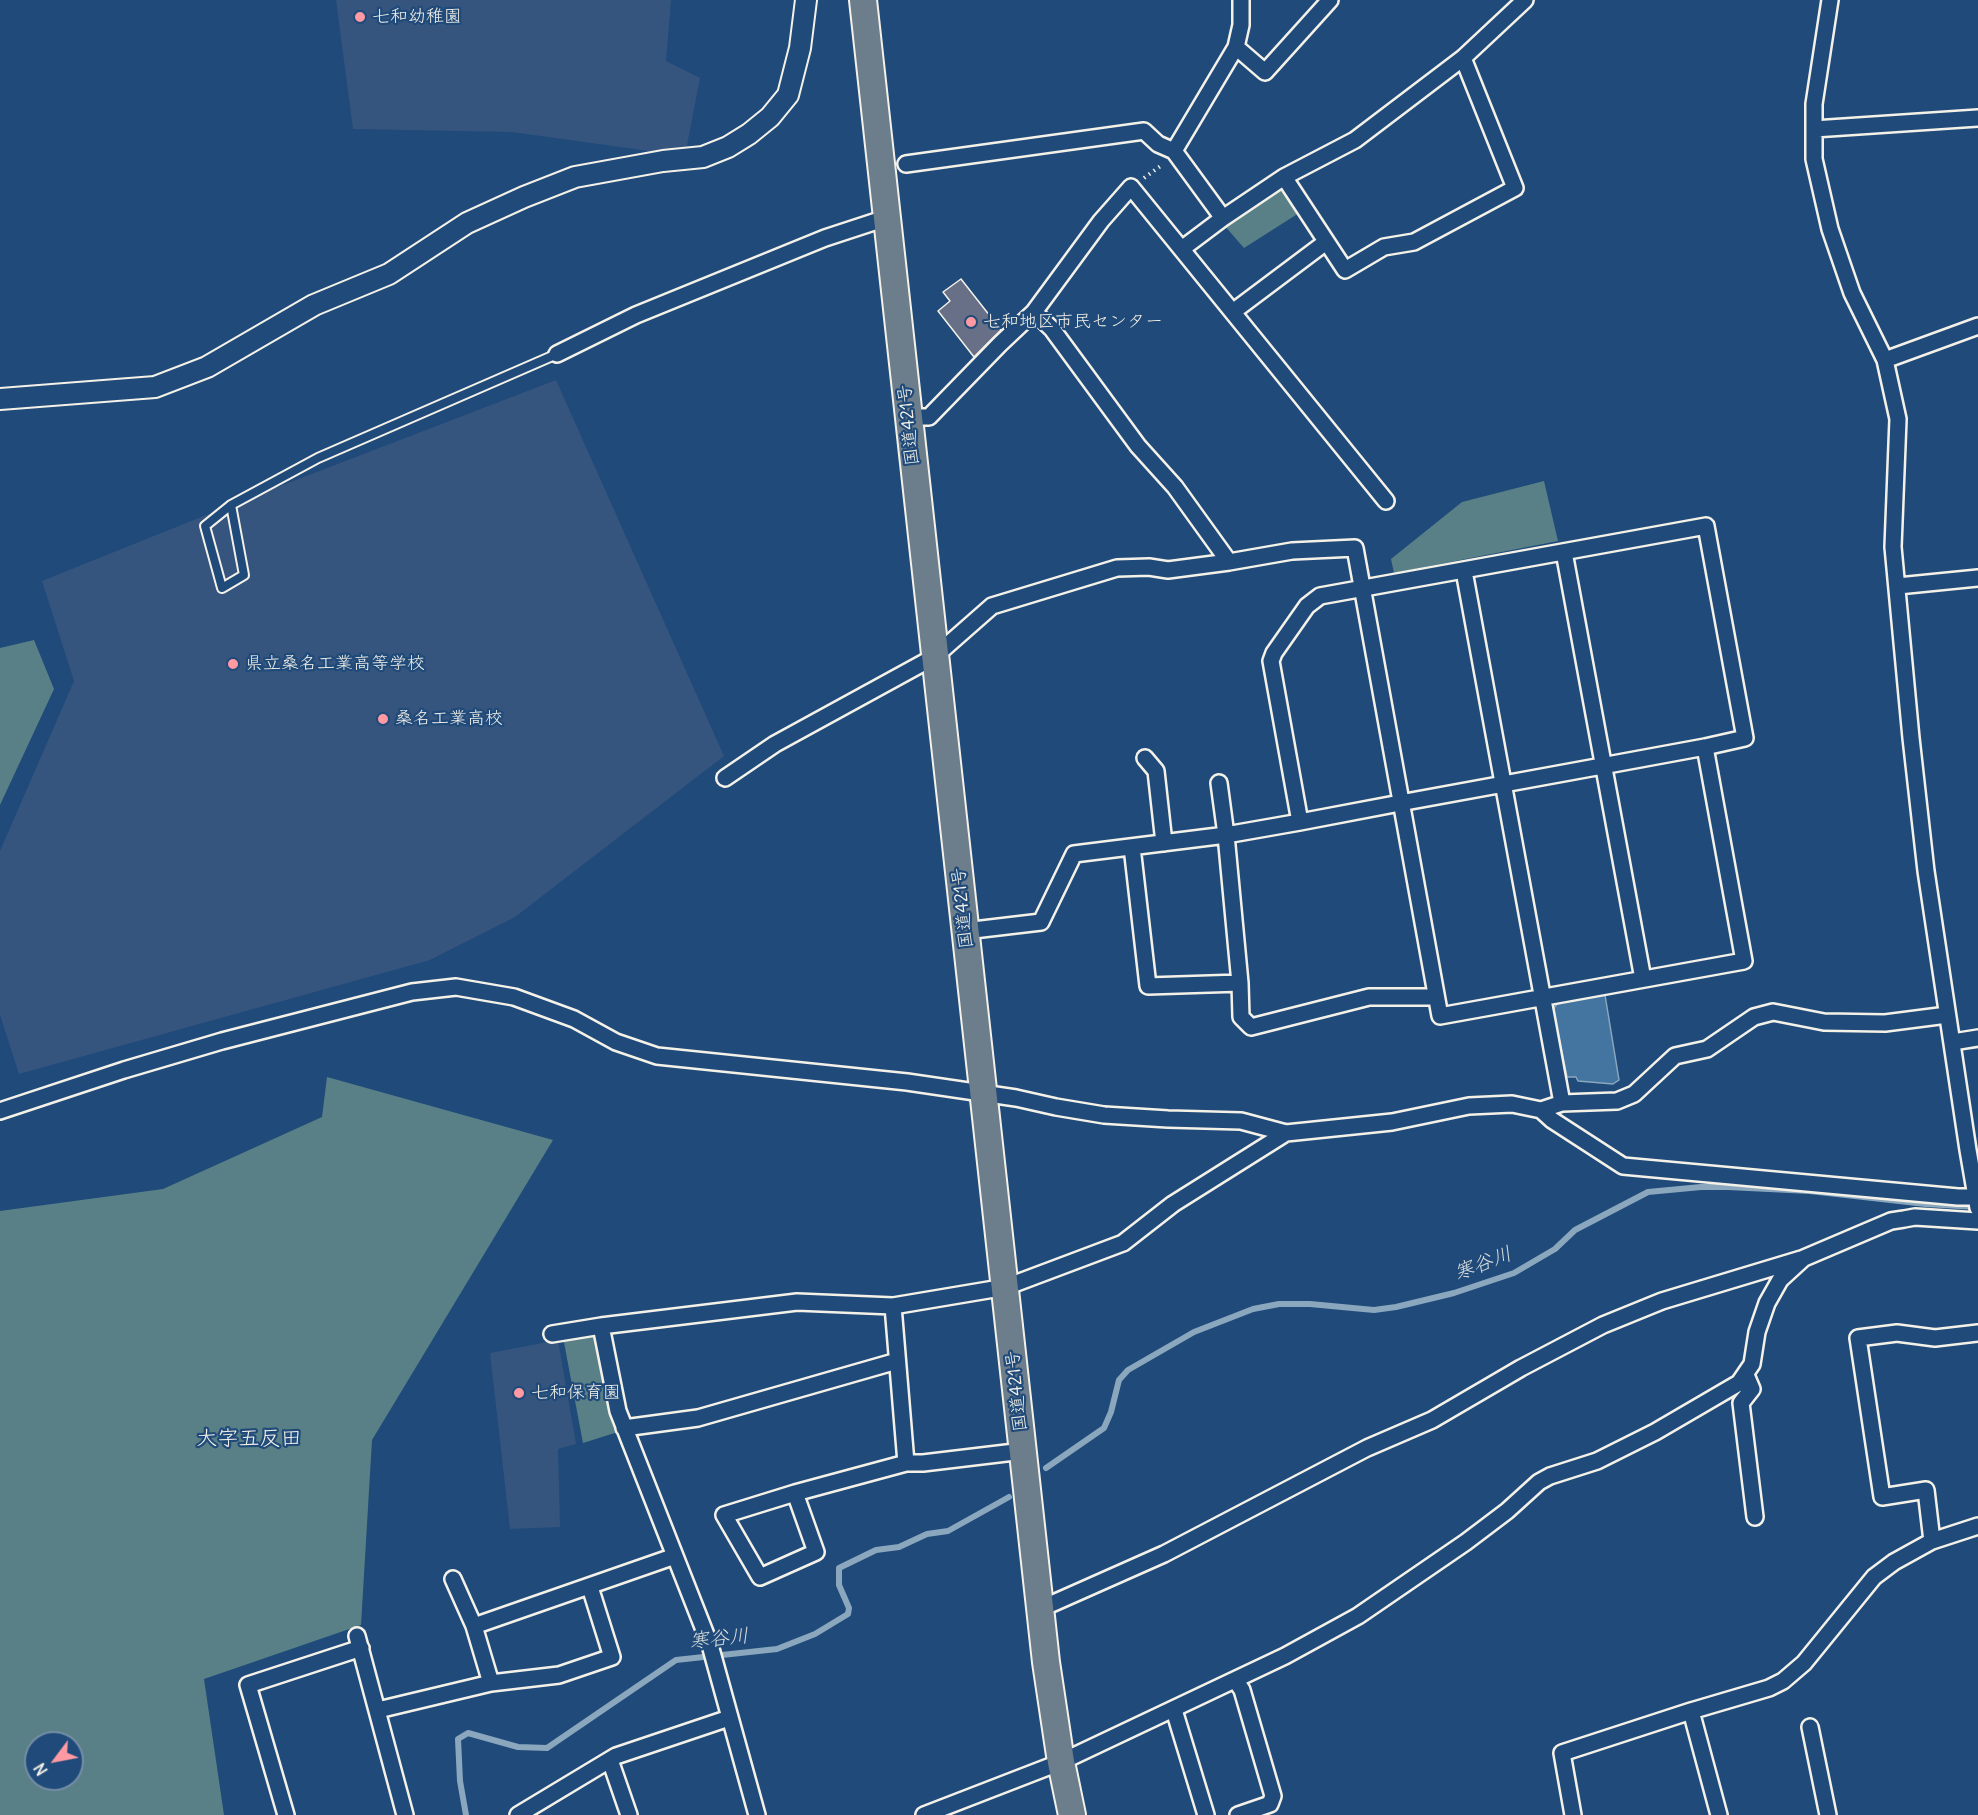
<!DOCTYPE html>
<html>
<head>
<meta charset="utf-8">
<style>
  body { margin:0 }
  #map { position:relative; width:1978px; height:1815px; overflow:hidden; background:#1f4a7a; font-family:Delius,sans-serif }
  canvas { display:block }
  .north { position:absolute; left:24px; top:1731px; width:60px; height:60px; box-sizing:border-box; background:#1f4a7a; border:2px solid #748da6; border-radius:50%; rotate:238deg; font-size:16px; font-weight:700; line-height:24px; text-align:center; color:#f4f1e8 }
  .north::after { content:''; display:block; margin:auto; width:21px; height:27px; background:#ff9aa2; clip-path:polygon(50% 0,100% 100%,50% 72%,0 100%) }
</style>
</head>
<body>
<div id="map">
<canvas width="1978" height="1815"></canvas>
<div class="north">N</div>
</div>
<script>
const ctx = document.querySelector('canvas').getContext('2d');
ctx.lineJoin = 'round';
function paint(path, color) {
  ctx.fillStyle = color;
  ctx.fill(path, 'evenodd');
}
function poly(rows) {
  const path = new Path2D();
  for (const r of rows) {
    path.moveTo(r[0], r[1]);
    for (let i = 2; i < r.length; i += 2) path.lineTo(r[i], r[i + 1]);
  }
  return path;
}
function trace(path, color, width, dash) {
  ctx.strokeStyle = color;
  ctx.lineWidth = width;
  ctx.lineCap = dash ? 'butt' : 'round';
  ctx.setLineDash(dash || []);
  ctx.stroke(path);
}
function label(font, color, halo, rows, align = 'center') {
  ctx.font = font + ' Delius,"Klee One",sans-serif';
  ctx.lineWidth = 4.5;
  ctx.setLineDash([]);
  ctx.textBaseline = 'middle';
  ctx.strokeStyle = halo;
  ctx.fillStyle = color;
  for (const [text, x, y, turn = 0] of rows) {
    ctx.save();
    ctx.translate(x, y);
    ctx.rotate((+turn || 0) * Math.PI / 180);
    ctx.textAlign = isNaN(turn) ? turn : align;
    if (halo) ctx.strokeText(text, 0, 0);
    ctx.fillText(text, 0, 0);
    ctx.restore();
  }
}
paint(poly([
  [336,0,671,0,666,61,700,78,685,156,512,132,353,129],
  [556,380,724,756,515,917,430,960,19,1074,0,1015,0,851,74,681,42,581,231,505],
  [558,1340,576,1444,558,1449,560,1527,510,1529,490,1353]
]), '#35557e');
paint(poly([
  [1278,189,1286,193,1299,213,1244,248,1224,225],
  [1544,481,1558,541,1394,573,1391,559,1462,502],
  [34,640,54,689,0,805,0,648],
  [327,1077,553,1140,372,1440,361,1625,204,1679,224,1815,0,1815,0,1211,163,1189,322,1117],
  [36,1743,72,1743,72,1779,36,1779],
  [598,1330,621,1431,583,1443,563,1337]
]), '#598086');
const water = poly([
  [1605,995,1619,1080,1613,1084,1578,1081,1576,1077,1567,1077,1553,1009,1558,1003,1605,995]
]);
paint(water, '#4375a0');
trace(water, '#8aa7bd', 1.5);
trace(poly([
  [1046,1468,1104,1428,1111,1412,1119,1380,1128,1370,1194,1332,1253,1309,1279,1304,1310,1304,1374,1310,1396,1307,1454,1293,1514,1273,1555,1249,1575,1230,1648,1192,1701,1187,1728,1187,1810,1191,1926,1204,1977,1207],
  [466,1815,460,1781,458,1739,468,1733,518,1747,547,1748,676,1660,777,1649,815,1634,848,1614,849,1608,839,1585,839,1568,876,1550,899,1547,927,1534,948,1531,1009,1497]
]), '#8aa7bd', 6);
const building = poly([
  [961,279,1001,330,974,357,938,311,950,301,943,292,961,279]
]);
paint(building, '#687088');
trace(building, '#f4f1e8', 1.5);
const service = poly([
  [231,505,205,526,222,588,244,575,231,505,318,458,557,354]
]);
const minor = poly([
  [1830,0,1814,104,1814,159,1830,229,1852,293,1885,360,1898,419,1893,547,1911,738,1926,871,1968,1150,1978,1208],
  [1236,47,1265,72,1330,0],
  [1814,129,1978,118],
  [1174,151,1236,47,1241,25,1241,0],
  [906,164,1144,131,1158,144,1174,151,1223,218,1284,177,1355,140,1463,58,1525,0],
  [1284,177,1345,270,1384,247,1414,242,1515,188,1463,58],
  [1183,248,1223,218],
  [1234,311,1326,242],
  [1034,312,1101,221,1131,187,1386,501],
  [557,354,636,315,825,238,886,218],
  [1885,360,1978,326],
  [1564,552,1643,979],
  [1229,562,1292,551,1355,548,1440,1016,1744,961,1705,747],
  [1464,571,1562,1103],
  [1898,586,1978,578],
  [1145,758,1156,771,1164,843],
  [725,778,775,744,934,657,992,606,1117,568,1149,567,1168,570,1229,562,1175,487,1138,446,1052,329,1034,312,1000,344,929,417,908,417],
  [1219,783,1226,835,1240,983,1241,1017,1251,1027,1369,997,1436,997],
  [1132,847,1148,986,1240,983],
  [965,931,1041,922,1074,854,1226,835,1300,822,1400,803,1602,766,1705,747,1745,738,1706,526,1320,596,1307,606,1274,653,1271,661,1300,822],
  [1953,1042,1978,1038],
  [1541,1110,1552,1120,1623,1166,1958,1197,1978,1197],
  [0,1111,124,1070,222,1041,412,992,456,987,514,997,574,1019,616,1042,657,1056,907,1082,1016,1098,1056,1107,1104,1115,1168,1119,1241,1121,1286,1133,1392,1122,1469,1106,1512,1104,1541,1110,1562,1103,1617,1101,1634,1094,1675,1056,1707,1049,1754,1017,1773,1012,1824,1022,1885,1023,1947,1015],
  [893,1306,906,1463],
  [601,1326,618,1411,710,1645,757,1815],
  [552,1334,601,1326,797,1302,893,1306,1006,1287,1123,1243,1173,1204,1286,1133],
  [1746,1375,1752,1389,1741,1403,1755,1517],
  [624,1428,698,1418,897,1361],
  [795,1493,816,1552,760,1577,724,1515,795,1493,906,1463,923,1463,1023,1451],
  [1932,1541,1926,1490,1882,1497,1858,1338,1897,1333,1935,1338,1978,1333],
  [453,1579,474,1626,491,1683],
  [1040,1609,1164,1554,1367,1448,1432,1420,1521,1368,1603,1325,1662,1301,1801,1259],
  [474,1626,675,1556],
  [357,1636,405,1815],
  [1236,1681,1242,1690,1273,1796,1270,1804,1238,1815],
  [378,1710,491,1683,559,1675,612,1657,590,1587],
  [1174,1710,1206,1815],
  [1691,1711,1719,1815],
  [1810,1727,1828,1815],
  [610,1760,629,1815],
  [286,1815,248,1685,361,1648],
  [518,1815,616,1756,729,1718],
  [924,1815,1061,1762,1285,1656,1358,1616,1466,1542,1507,1511,1539,1482,1550,1476,1597,1461,1655,1432,1739,1383,1752,1364,1757,1332,1767,1303,1780,1280,1804,1258,1891,1221,1904,1219,1915,1217,1978,1221],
  [1573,1815,1562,1753,1691,1711,1769,1688,1783,1681,1804,1663,1874,1577,1894,1562,1932,1541,1978,1526]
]);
const tertiary = poly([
  [0,399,155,387,207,367,314,305,389,274,467,223,524,197,575,177,663,161,703,157,728,147,749,134,770,117,788,95,800,48,806,0]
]);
const trunk = poly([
  [863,0,1046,1662,1061,1762,1072,1815]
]);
trace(service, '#f4f1e8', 12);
trace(minor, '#f4f1e8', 20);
trace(tertiary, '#f4f1e8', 24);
trace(trunk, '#f4f1e8', 30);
trace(poly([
  [1144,178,1162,165]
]), '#f4f1e8', 4, [1.5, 4.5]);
trace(service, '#1f4a7a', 8);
trace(minor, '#1f4a7a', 15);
trace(tertiary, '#1f4a7a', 20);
trace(trunk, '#6c7d8c', 26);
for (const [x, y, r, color] of [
  [360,17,6,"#ff9aa2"],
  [971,322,6,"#ff9aa2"],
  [233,664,6,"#ff9aa2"],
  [383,719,6,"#ff9aa2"],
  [519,1393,6,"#ff9aa2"]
]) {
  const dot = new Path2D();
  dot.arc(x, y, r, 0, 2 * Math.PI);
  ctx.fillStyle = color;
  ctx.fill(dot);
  trace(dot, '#1f4a7a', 2);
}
label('18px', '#f4f1e8', '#1f4a7a', [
  ["七和幼稚園",372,17],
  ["七和地区市民センター",983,322],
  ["県立桑名工業高等学校",245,664],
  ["桑名工業高校",395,719],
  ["七和保育園",531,1393]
], 'left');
label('18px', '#f4f1e8', '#1f4a7a', [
  ["国道421号",909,425,-96],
  ["国道421号",963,908,-96],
  ["国道421号",1017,1391,-96]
]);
label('italic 20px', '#d9dedd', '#1f4a7a', [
  ["寒谷川",1483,1264,-21],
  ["寒谷川",719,1639,-6]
]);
label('21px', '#f4f1e8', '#1f4a7a', [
  ["大字五反田",249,1439]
]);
</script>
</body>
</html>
